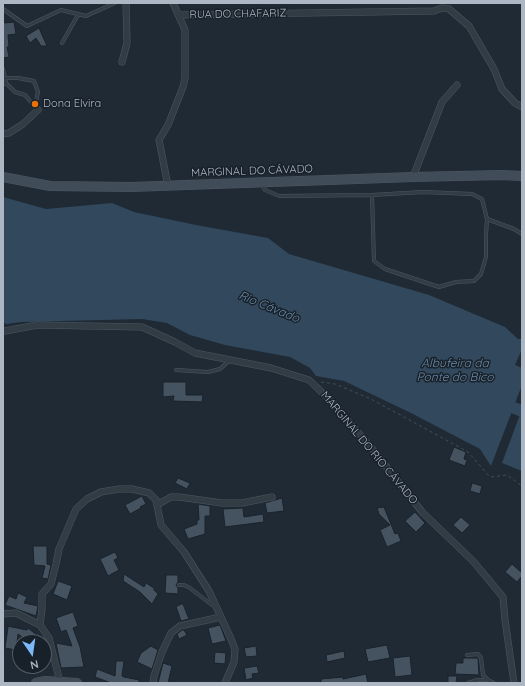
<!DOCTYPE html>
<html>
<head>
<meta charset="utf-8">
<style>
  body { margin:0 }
  #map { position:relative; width:525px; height:686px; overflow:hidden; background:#1f2a35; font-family:Quicksand,sans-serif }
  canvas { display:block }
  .frame { position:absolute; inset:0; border:4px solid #acb7c3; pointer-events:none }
  .north { position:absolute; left:12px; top:634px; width:40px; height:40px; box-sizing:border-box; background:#18212a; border:1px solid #535d67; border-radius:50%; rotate:167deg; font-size:11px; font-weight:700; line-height:16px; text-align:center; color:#acb7c3 }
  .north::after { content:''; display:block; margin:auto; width:14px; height:18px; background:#7db9f7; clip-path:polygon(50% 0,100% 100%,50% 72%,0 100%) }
</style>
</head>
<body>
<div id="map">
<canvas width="525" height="686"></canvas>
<div class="frame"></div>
<div class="north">N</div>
</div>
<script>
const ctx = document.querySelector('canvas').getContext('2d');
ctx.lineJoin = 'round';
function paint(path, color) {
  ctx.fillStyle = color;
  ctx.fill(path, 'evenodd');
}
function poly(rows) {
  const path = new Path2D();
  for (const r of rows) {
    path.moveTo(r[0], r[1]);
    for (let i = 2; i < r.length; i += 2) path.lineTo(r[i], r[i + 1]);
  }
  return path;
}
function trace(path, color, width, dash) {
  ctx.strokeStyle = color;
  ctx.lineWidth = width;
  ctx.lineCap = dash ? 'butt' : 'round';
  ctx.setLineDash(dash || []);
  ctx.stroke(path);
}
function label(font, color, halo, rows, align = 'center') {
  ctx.font = font + ' Quicksand,sans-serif';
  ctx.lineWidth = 3;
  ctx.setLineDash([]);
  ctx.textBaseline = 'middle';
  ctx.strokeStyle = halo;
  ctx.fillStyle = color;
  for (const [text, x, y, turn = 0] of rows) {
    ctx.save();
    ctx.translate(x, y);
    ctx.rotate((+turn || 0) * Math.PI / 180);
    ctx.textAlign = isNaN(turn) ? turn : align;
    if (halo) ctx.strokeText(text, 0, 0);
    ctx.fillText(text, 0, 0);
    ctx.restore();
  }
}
paint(poly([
  [3,197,46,209,112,203,134,212,196,225,268,238,289,254,429,295,505,327,518,339,522,339,522,349,515,365,522,368,522,385,491,466,480,449,411,413,344,381,316,376,310,368,290,357,225,345,190,335,167,323,142,319,21,322,6,324,3,322],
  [522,409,522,471,502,463]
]), '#32485c');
trace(poly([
  [498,402,522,411]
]), '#32485c', 12);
const building = poly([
  [14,22,16,34,8,35,9,47,7,47,9,57,3,58,3,23,14,22],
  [39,28,47,46,41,46,36,38,30,43,26,36,39,28],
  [163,382,186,382,186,395,203,395,202,402,173,401,174,396,163,397,163,382],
  [454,447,466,452,464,459,467,460,465,466,449,460,454,447],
  [178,478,190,483,187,489,175,483,178,478],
  [472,483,482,486,480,494,470,491,472,483],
  [142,496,146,504,140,507,141,508,130,514,125,505,142,496],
  [282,498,284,511,267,513,265,503,282,498],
  [198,504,210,506,210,516,205,516,205,534,188,539,184,529,197,524,197,520,199,520,198,504],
  [384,507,395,534,398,533,401,541,387,547,380,530,390,525,379,514,377,508,384,507],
  [243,508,244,517,263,514,264,522,225,527,223,509,243,508],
  [415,512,425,523,416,532,405,521,415,512],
  [461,517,470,525,462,533,453,525,461,517],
  [33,546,47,546,47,564,51,565,48,579,42,578,45,566,34,565,33,546],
  [115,552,118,558,114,560,119,570,108,576,100,559,115,552],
  [512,564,522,573,522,576,517,582,505,572,512,564],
  [124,574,144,587,146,583,154,588,154,590,158,594,152,604,140,592,123,581,124,574],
  [166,575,178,575,178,582,176,585,178,588,178,594,165,593,166,575],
  [58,581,72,586,67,600,53,594,58,581],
  [18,593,27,597,24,603,38,606,36,616,5,605,9,596,16,599,18,593],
  [181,604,183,604,189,619,181,621,176,607,181,604],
  [73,612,78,626,73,628,80,647,84,667,61,668,56,643,72,646,66,630,61,632,56,618,73,612],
  [220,625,226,641,212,644,208,628,220,625],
  [7,626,27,630,28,628,38,636,34,641,29,642,18,634,16,650,5,648,8,627,7,626],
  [182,630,184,630,187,635,179,639,177,634,182,630],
  [387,645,390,658,368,662,365,649,387,645],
  [151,646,158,650,152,669,137,662,141,653,151,646],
  [256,646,257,656,246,657,244,648,256,646],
  [344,651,345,658,327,662,326,655,344,651],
  [215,652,226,653,225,664,214,663,215,652],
  [410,656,412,675,395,677,393,658,410,656],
  [463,658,478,658,479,675,455,674,456,663,463,663,463,658],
  [116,661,124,661,122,676,124,677,139,680,139,683,111,683,95,677,97,669,115,676,116,661],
  [163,663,172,666,168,683,158,683,163,663],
  [24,666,35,666,30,675,21,670,24,666],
  [257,666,259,673,252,674,253,678,246,680,244,668,257,666],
  [366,674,368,683,321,683,321,679,343,677,343,679,366,674],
  [448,676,457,676,456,683,448,683,448,676]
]);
paint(building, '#45525f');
trace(building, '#1a232c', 1);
const lane = poly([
  [3,9,27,26,61,10,86,16,115,3],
  [62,43,78,15],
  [3,69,5,78],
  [6,83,5,78,18,78,34,81,38,92,35,107],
  [3,84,6,83,15,92,25,95,35,107],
  [262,184,265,190,279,196,372,195,423,192,472,194,482,199,487,219,514,229,522,234],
  [372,195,374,261,385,269,439,287,456,282,474,281,481,274,486,257,486,235,487,219],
  [176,370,208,372,220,369,230,360],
  [179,585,184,585,190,588,212,605,215,603],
  [467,655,478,654,481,658,483,675,488,680],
  [468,683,478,680,488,680,494,683]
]);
const street = poly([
  [179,15,434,11,442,8,449,9,469,26,494,69,502,89,515,103,522,107],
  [122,62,127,43,126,3],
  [3,134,9,133,23,124,38,110],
  [413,177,442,102,457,85],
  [168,186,159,140,168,125,183,87,185,78,185,30,173,3],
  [3,331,5,331,37,325,142,327,175,342,195,353,271,368,309,380,331,401,374,451,423,513,473,561,503,597,505,620,514,683],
  [157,505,171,497,179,497,222,503,242,503,272,497],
  [3,614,16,613,40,625,49,638,60,682],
  [40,625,42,609,42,594,51,584,56,564,59,549,76,509,87,499,101,492,119,489,132,489,149,493,156,500,161,525,184,552,209,591,231,639,235,649,234,662,225,683],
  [153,683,154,676,162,652,171,633,180,626,221,617]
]);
const secondary = poly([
  [3,177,50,186,131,187,413,177,502,175,522,176],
  [36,683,45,681,77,683]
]);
trace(lane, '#4d5761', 4);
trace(street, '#4d5761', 7);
trace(secondary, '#4d5761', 10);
trace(poly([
  [321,382,335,384,371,399,468,452,490,477,507,475,522,486]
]), '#3e5253', 1, [3, 3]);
trace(lane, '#323c45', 3);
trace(street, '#323c45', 6);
trace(secondary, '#404c58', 9);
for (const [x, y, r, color] of [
  [35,104,4,"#e8710a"]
]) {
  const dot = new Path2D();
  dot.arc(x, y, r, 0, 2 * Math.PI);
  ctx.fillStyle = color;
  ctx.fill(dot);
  trace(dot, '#18212a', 1.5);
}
label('11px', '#acb7c3', '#18212a', [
  ["RUA DO CHAFARIZ",238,14,-1],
  ["MARGINAL DO CÁVADO",252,171,-2],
  ["MARGINAL DO RIO CÁVADO",369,448,50]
]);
label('11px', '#acb7c3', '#18212a', [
  ["Dona Elvira",43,104]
], 'left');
label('italic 12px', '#6c8ba7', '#18212a', [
  ["Rio Cávado",269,307,22],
  ["Albufeira da",455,363],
  ["Ponte do Bico",455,377]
]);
</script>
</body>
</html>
